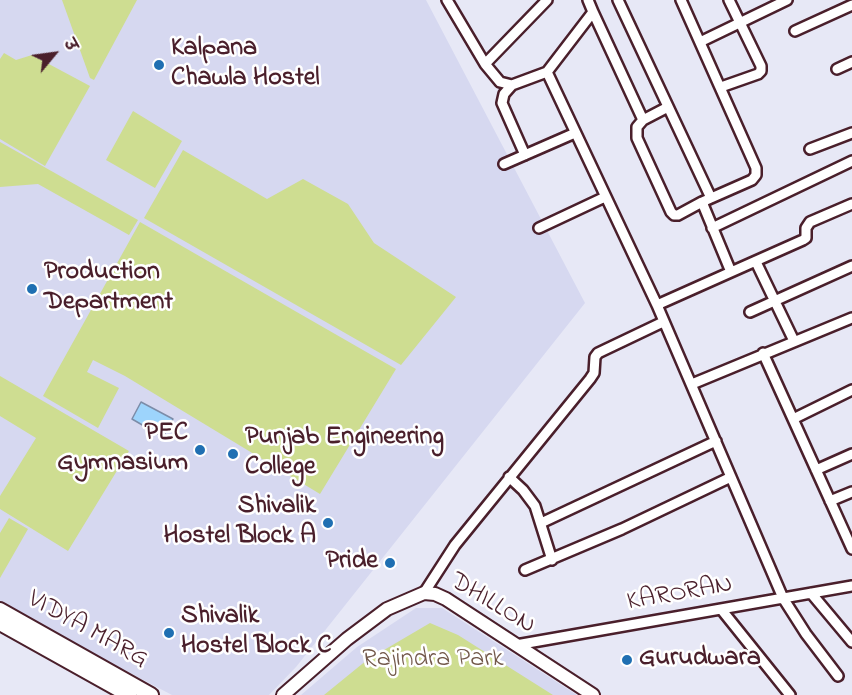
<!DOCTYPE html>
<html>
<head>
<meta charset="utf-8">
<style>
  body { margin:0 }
  #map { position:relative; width:852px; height:695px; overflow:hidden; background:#e7e8f6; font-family:"Indie Flower","Playpen Sans Deva",sans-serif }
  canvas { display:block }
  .north { position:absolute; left:24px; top:24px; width:60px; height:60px; -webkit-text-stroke:4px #fff; paint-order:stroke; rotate:61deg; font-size:16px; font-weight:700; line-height:24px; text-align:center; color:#4a1f2b }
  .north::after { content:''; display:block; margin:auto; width:21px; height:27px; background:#4a1f2b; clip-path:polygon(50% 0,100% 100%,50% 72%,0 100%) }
</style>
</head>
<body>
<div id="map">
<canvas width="852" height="695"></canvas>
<div class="north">उ</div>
</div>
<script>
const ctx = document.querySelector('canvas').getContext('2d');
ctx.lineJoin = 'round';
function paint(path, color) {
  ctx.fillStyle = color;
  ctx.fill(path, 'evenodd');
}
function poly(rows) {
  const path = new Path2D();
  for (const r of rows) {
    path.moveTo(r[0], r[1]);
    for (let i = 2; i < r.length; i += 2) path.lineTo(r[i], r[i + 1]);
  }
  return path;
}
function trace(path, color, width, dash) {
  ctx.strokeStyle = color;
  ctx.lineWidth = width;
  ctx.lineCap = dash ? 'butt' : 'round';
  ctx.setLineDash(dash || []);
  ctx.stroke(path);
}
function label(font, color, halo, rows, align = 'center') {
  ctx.font = font + ' "Indie Flower",sans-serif';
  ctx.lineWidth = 5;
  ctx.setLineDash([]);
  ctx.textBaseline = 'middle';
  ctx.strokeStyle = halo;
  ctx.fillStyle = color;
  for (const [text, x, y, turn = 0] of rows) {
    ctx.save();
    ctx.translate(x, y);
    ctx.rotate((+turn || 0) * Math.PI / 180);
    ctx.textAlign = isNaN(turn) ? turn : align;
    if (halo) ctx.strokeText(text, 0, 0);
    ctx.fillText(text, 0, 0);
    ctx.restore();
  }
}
paint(poly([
  [0,0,426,0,585,303,296,667,269,695,172,695,0,605],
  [416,608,442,608,577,695,301,695,357,647]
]), '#d6d8f0');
paint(poly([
  [62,0,137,0,94,80,90,78],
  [4,53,16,60,32,55,90,86,45,166,0,139,0,59],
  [133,111,182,141,155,188,106,160],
  [0,142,138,220,129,235,38,184,0,187],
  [183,150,267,199,303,179,348,204,374,243,456,297,401,365,144,218],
  [140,222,396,369,320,494,125,376,93,360,87,372,119,388,98,428,43,396],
  [0,376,129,451,68,551,0,509,0,496,36,438,0,416],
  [9,518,28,529,0,578,0,533],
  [430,623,458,635,553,695,324,695,367,660]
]), '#cedd91');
const water = poly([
  [141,402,173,419,163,437,132,419,141,402]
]);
paint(water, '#9dd4fc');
trace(water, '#7c8ca8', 1.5);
const minor = poly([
  [447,0,485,64,500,82,512,85,547,72],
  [588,0,593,12,547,72,657,305],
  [618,0,711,198],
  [681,0,756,168,756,175,752,180,702,202,731,272,657,305,783,598,806,634,838,676],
  [593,12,643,120],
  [795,31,852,5],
  [700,42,787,0],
  [485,64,547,0],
  [837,69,852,62],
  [512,85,504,94,502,103,525,155],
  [721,87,758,74,761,71,761,66,729,0],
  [668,107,643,120,637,127,637,138,671,212,674,215,678,215,702,202],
  [810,149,852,133],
  [504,164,575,133],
  [539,228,605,197],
  [712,228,852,161],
  [756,262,794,341],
  [731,272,803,240,806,238,806,228,810,222,852,204],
  [750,312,852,266],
  [763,353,852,549],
  [692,384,852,318],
  [793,419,852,390],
  [816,470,852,454],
  [509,477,523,490,535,506,552,560],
  [830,501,852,492],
  [541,523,716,441],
  [525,570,622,529,731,477],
  [424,593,455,545,590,379,594,373,595,357,598,353,663,322],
  [811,593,852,642],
  [721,609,790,695],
  [516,645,852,586]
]);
const tertiary = poly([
  [283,695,347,639,387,609,424,593,435,594,446,599,593,695]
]);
const secondary = poly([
  [0,610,151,695],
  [0,623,129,695]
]);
trace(minor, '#4a1f2b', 14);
trace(tertiary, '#4a1f2b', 16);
trace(secondary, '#4a1f2b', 18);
trace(minor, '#fff', 9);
trace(tertiary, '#fff', 12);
trace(secondary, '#fff', 14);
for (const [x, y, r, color] of [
  [159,65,6,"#1f6fb2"],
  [32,289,6,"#1f6fb2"],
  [200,450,6,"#1f6fb2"],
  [233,454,6,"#1f6fb2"],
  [328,523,6,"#1f6fb2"],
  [390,563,6,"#1f6fb2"],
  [169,633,6,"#1f6fb2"],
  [627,660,6,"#1f6fb2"]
]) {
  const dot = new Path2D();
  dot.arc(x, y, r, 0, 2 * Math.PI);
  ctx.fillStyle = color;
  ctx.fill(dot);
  trace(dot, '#fff', 2);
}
label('bold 26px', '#4a1f2b', '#fff', [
  ["Kalpana",171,50],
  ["Chawla Hostel",171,80],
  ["Production",44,274],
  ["Department",44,304],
  ["PEC",188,435,"right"],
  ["Gymnasium",188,465,"right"],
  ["Punjab Engineering",245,439],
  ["College",245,469],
  ["Shivalik",316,508,"right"],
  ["Hostel Block A",316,538,"right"],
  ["Pride",378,563,"right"],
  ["Shivalik",181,618],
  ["Hostel Block C",181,648],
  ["Gurudwara",639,660]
], 'left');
label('26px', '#4a1f2b', '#fff', [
  ["KARORAN",680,595,-10],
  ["DHILLON",492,605,31],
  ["VIDYA MARG",87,631,29]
]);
label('26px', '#72584a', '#fff', [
  ["Rajindra Park",433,661]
]);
</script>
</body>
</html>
